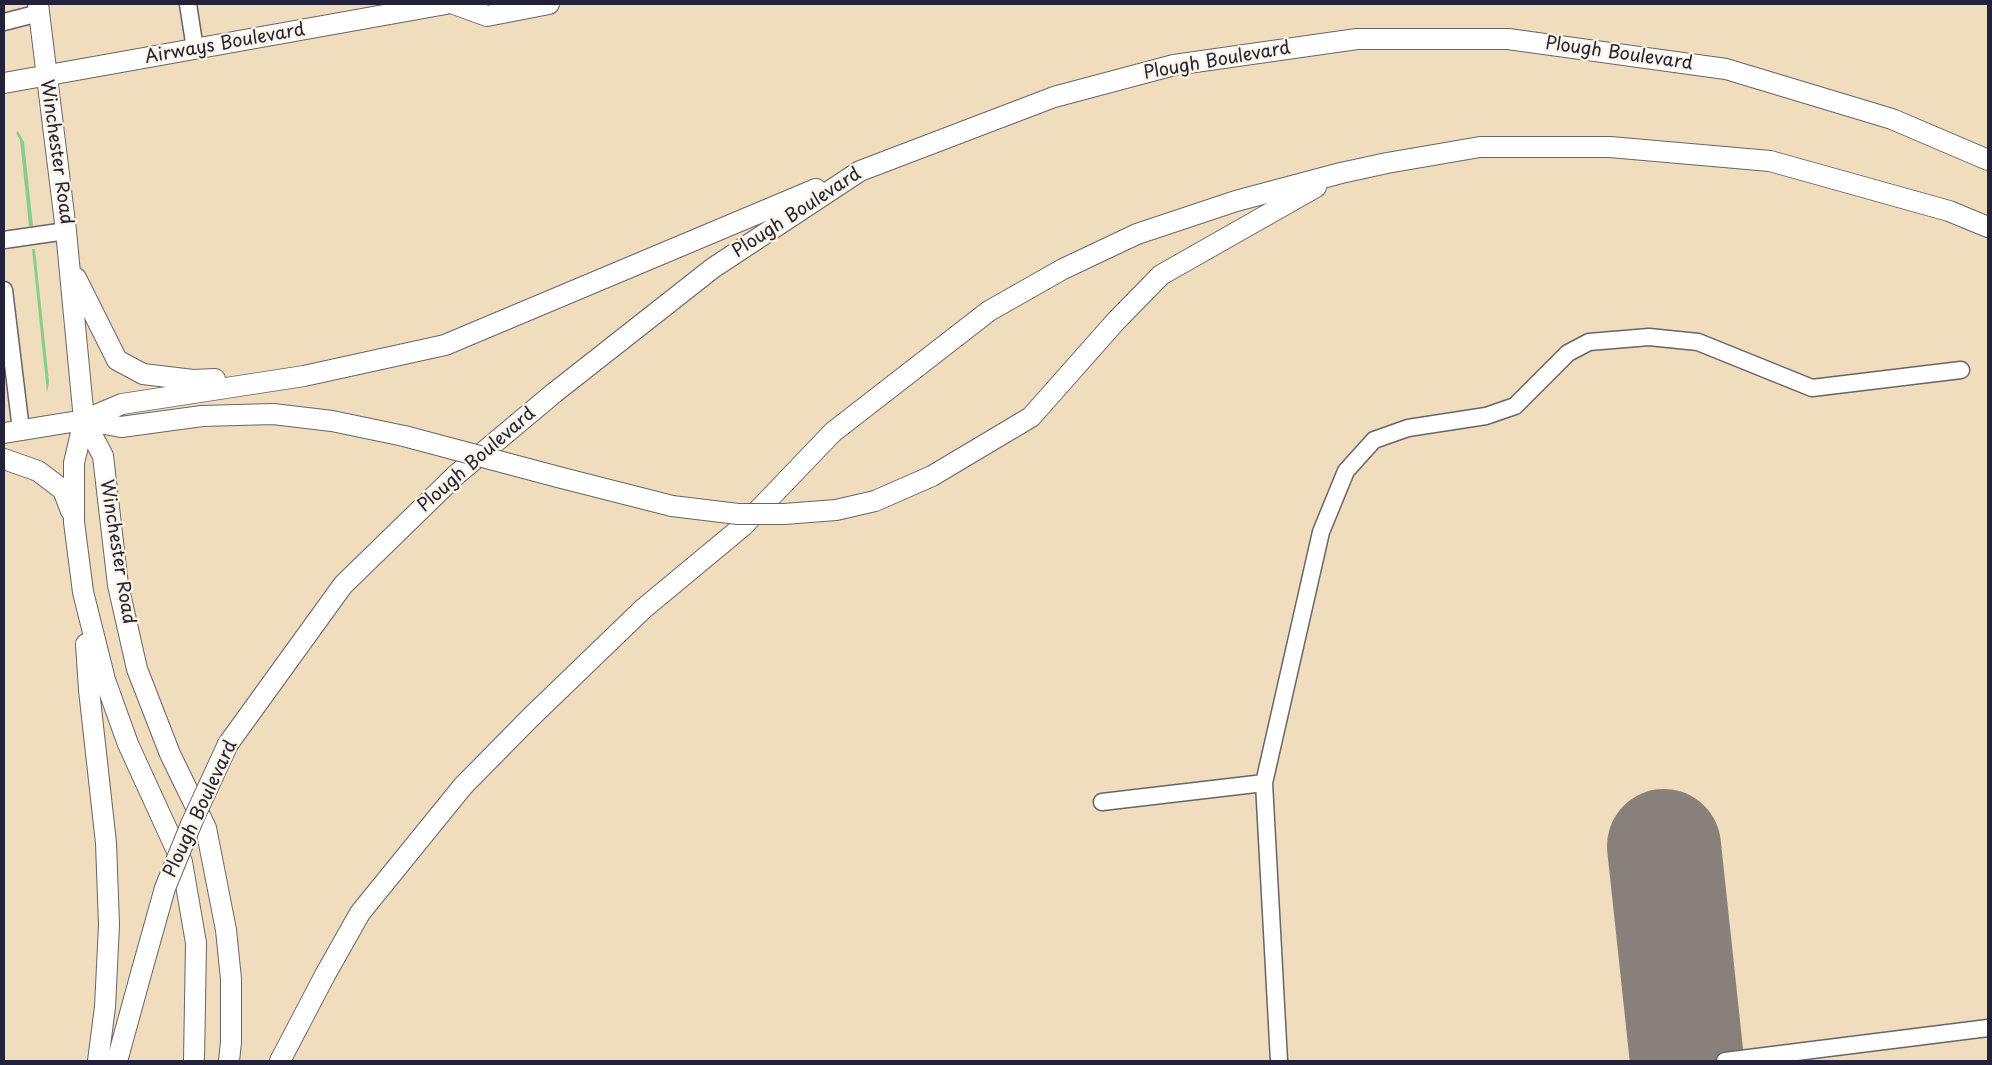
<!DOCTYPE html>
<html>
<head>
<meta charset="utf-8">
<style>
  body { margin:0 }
  #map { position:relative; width:1992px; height:1065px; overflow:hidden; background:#f0ddbd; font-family:"Playpen Sans",sans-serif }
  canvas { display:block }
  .frame { position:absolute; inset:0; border:5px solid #22223b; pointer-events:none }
</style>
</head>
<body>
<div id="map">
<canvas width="1992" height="1065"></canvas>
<div class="frame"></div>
</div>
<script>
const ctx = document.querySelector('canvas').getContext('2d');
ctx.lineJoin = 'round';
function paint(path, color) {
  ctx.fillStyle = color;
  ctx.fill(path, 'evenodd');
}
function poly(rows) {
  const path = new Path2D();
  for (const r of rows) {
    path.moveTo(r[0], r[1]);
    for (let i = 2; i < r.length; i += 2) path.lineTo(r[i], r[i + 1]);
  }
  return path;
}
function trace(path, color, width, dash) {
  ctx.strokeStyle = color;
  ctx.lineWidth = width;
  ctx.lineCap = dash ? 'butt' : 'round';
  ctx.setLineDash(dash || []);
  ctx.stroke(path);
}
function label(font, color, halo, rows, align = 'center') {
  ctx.font = font + ' "Playpen Sans",sans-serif';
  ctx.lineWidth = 4.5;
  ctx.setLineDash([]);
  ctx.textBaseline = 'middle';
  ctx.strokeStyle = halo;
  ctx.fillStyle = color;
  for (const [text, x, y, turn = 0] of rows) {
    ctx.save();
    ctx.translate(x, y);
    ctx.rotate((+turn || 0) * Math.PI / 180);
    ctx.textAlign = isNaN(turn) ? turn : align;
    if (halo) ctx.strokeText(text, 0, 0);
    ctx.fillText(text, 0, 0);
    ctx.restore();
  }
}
paint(poly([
  [18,131,24,142,33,226,29,226,20,140,16,133],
  [32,249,35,249,49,382,47,393]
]), '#86cf8b');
trace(poly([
  [1664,846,1687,1061]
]), '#89807c', 114);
const minor = poly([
  [188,4,195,49],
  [4,22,39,13],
  [4,240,66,231],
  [4,290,21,430],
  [1102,802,1264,783],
  [1279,1061,1264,783,1321,532,1346,471,1374,440,1408,428,1486,416,1515,406,1568,353,1589,342,1649,337,1698,342,1812,388,1961,370],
  [1725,1061,1988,1028]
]);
const major = poly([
  [38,4,66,231,84,420,74,463,74,522,83,592,105,680,128,744,182,862,196,943,194,1061],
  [454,4,487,16,549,4],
  [4,83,446,4],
  [76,278,117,360,143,374,193,380,215,379],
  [84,420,103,456,118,585,137,669,170,754,206,828,226,930,231,979,231,1042,229,1061],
  [84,420,121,427,202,416,273,414,332,421,404,436],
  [4,433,84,420,122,404,304,376,445,345,816,189],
  [4,459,38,471,63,490,71,511],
  [562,478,672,506],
  [875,501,932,476,1031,417,1116,321,1161,275,1316,187],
  [86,644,89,690,106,843,109,925,105,1007,98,1061],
  [228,744,343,585,456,475,554,393,713,268,860,171,1054,97,1174,65,1357,39,1508,39,1726,69,1892,119,1988,160],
  [117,1061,142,970],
  [280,1061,325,975,360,913,463,786,531,717,643,609,743,526,833,432,989,311,1063,269,1137,234,1236,201,1341,173,1387,163,1480,147,1610,147,1770,161,1949,211,1988,227]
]);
trace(minor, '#6a6368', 19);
trace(major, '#6a6368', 22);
trace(minor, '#fff', 16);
trace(major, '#fff', 20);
const majorBridge = poly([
  [404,436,562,478],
  [672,506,738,514,784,514,836,510,875,501],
  [142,970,165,888,192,822,228,744]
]);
trace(majorBridge, '#6a6368', 22, []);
trace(majorBridge, '#fff', 20);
label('18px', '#22223b', '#fcf5e5', [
  ["Airways Boulevard",225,44,-10],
  ["Plough Boulevard",1619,54,8],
  ["Plough Boulevard",1217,61,-10],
  ["Winchester Road",56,152,82],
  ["Plough Boulevard",797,213,-33],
  ["Plough Boulevard",477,460,-41],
  ["Winchester Road",117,552,81],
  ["Plough Boulevard",201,809,-65]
]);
</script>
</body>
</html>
